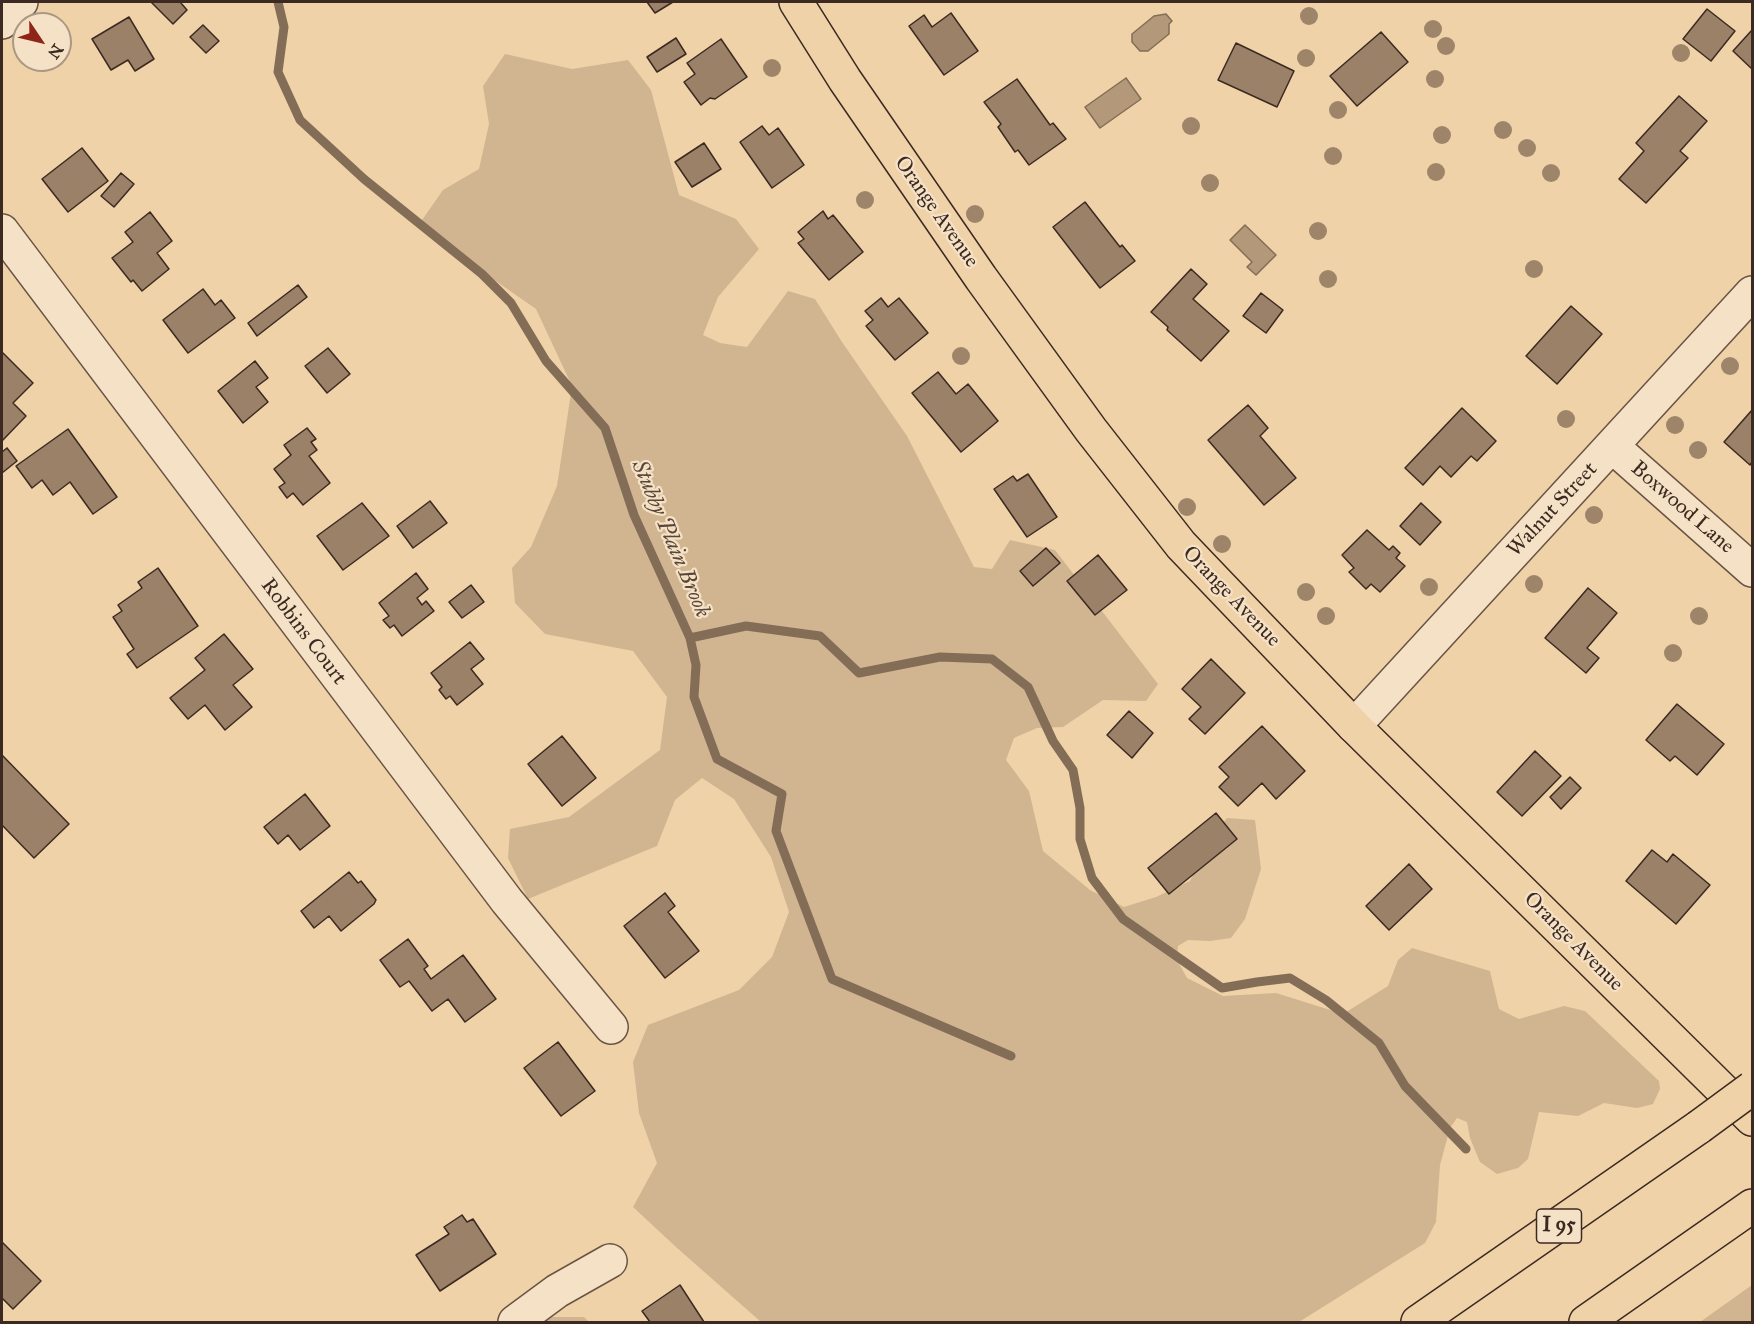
<!DOCTYPE html>
<html>
<head>
<meta charset="utf-8">
<style>
  body { margin:0 }
  #map { position:relative; width:1754px; height:1324px; overflow:hidden; background:#f0d2a8; font-family:"IM FELL Great Primer",serif }
  canvas { display:block }
  .frame { position:absolute; inset:0; border:3px solid #3c2a22; pointer-events:none }
  .north { position:absolute; left:12px; top:12px; width:60px; height:60px; box-sizing:border-box; background:#f5e2c6; border:2px solid #ab9884; border-radius:50%; rotate:125deg; font-size:16px; font-weight:700; line-height:24px; text-align:center; color:#3c2a22 }
  .north::after { content:''; display:block; margin:auto; width:21px; height:27px; background:#8f2418; clip-path:polygon(50% 0,100% 100%,50% 72%,0 100%) }
</style>
</head>
<body>
<div id="map">
<canvas width="1754" height="1324"></canvas>
<div class="frame"></div>
<div class="north">N</div>
</div>
<script>
const ctx = document.querySelector('canvas').getContext('2d');
ctx.lineJoin = 'round';
function paint(path, color) {
  ctx.fillStyle = color;
  ctx.fill(path, 'evenodd');
}
function poly(rows) {
  const path = new Path2D();
  for (const r of rows) {
    path.moveTo(r[0], r[1]);
    for (let i = 2; i < r.length; i += 2) path.lineTo(r[i], r[i + 1]);
  }
  return path;
}
function trace(path, color, width, dash) {
  ctx.strokeStyle = color;
  ctx.lineWidth = width;
  ctx.lineCap = dash ? 'butt' : 'round';
  ctx.setLineDash(dash || []);
  ctx.stroke(path);
}
function label(font, color, halo, rows, align = 'center') {
  ctx.font = font + ' "IM FELL Great Primer",serif';
  ctx.lineWidth = 4.5;
  ctx.setLineDash([]);
  ctx.textBaseline = 'middle';
  ctx.strokeStyle = halo;
  ctx.fillStyle = color;
  for (const [text, x, y, turn = 0] of rows) {
    ctx.save();
    ctx.translate(x, y);
    ctx.rotate((+turn || 0) * Math.PI / 180);
    ctx.textAlign = isNaN(turn) ? turn : align;
    if (halo) ctx.strokeText(text, 0, 0);
    ctx.fillText(text, 0, 0);
    ctx.restore();
  }
}
paint(poly([
  [505,54,572,69,628,60,651,90,679,195,736,219,759,249,718,297,703,335,720,343,747,347,788,291,815,299,842,342,907,436,974,567,992,569,1010,540,1055,550,1158,684,1146,701,1103,700,1063,727,1037,728,1014,738,1006,760,1029,791,1043,851,1090,890,1124,907,1156,897,1190,881,1211,838,1227,818,1255,820,1261,869,1245,919,1231,938,1210,941,1188,940,1178,946,1177,960,1187,978,1223,996,1276,993,1343,1014,1388,986,1398,960,1412,948,1490,971,1499,1009,1519,1019,1564,1006,1585,1011,1659,1081,1660,1089,1653,1104,1637,1108,1604,1103,1578,1116,1539,1112,1528,1159,1518,1168,1497,1174,1480,1162,1470,1138,1467,1122,1457,1118,1450,1128,1440,1165,1436,1222,1425,1243,1299,1322,761,1322,676,1247,633,1207,657,1163,639,1113,633,1062,648,1025,739,990,772,957,789,912,771,857,734,799,702,778,675,800,657,846,528,899,508,858,510,829,569,817,660,750,667,697,633,651,545,634,515,603,512,568,531,547,557,486,572,386,536,309,457,254,422,220,443,190,479,169,489,124,483,86],
  [1752,1285,1752,1322,1700,1322],
  [541,1317,584,1317,589,1322,532,1322]
]), '#d1b591');
const water = poly([
  [1166,14,1172,21,1169,24,1169,34,1148,51,1140,51,1132,42,1132,34,1154,16,1166,14],
  [1126,78,1141,99,1100,128,1085,107,1126,78],
  [1245,225,1276,255,1256,275,1247,267,1252,262,1230,240,1245,225]
]);
paint(water, '#b3997a');
trace(water, '#836d57', 1.5);
trace(poly([
  [278,2,284,27,278,72,300,120,364,179,482,274,511,303,546,361,605,428,634,515,690,638,746,626,820,636,859,673,940,657,992,659,1028,687,1053,741,1073,770,1080,808,1080,839,1092,878,1123,919,1222,988,1257,982,1290,978,1326,1000,1379,1043,1405,1086,1466,1149],
  [690,638,696,665,694,697,717,759,782,794,776,831,832,979,1011,1056]
]), '#836d57', 9);
const building = poly([
  [151,2,182,2,181,3,187,10,173,24,151,2],
  [647,2,673,2,655,13,647,2],
  [1707,9,1735,31,1711,61,1683,39,1707,9],
  [951,13,978,51,944,75,909,26,924,15,932,27,951,13],
  [129,17,154,59,135,71,128,60,111,70,92,39,129,17],
  [203,25,219,41,206,53,190,37,203,25],
  [1752,30,1752,69,1733,51,1752,30],
  [1381,32,1408,62,1357,106,1330,76,1381,32],
  [676,38,686,54,657,72,647,57,676,38],
  [721,39,747,77,715,99,710,98,701,105,684,82,695,74,687,63,721,39],
  [1236,43,1294,71,1277,107,1218,80,1236,43],
  [1017,79,1050,125,1053,123,1066,139,1029,165,1018,150,1015,152,998,127,1001,124,984,102,1017,79],
  [1679,96,1707,121,1680,151,1688,158,1646,203,1619,179,1644,151,1636,143,1679,96],
  [762,126,769,135,778,128,804,165,772,188,740,142,762,126],
  [704,143,721,169,692,187,675,162,704,143],
  [82,148,108,181,68,212,42,179,82,148],
  [121,173,134,184,114,207,101,196,121,173],
  [1085,202,1120,247,1122,245,1135,261,1100,288,1053,227,1085,202],
  [823,211,828,219,833,215,863,252,829,280,798,243,804,239,798,232,823,211],
  [150,212,172,241,157,253,169,269,142,291,133,280,131,282,112,258,133,242,125,232,150,212],
  [1191,269,1207,284,1193,299,1229,331,1201,361,1167,330,1168,327,1151,312,1191,269],
  [298,285,307,297,257,336,248,323,298,285],
  [203,289,215,305,221,300,235,318,188,353,163,320,203,289],
  [1261,293,1283,310,1266,333,1243,316,1261,293],
  [881,298,888,307,899,298,928,333,895,360,866,326,873,320,865,311,881,298],
  [1571,306,1602,334,1557,384,1526,356,1571,306],
  [328,348,350,374,327,393,305,366,328,348],
  [3,353,33,383,13,403,26,416,2,441,2,354,3,353],
  [255,361,268,378,256,387,268,402,243,423,218,391,255,361],
  [938,372,956,394,968,384,998,421,961,452,912,393,938,372],
  [1248,405,1268,428,1260,436,1296,478,1264,505,1208,440,1248,405],
  [1462,408,1496,441,1477,461,1471,456,1451,477,1440,466,1423,485,1405,468,1462,408],
  [1752,410,1752,462,1750,465,1724,442,1752,410],
  [307,428,316,439,311,442,317,450,309,456,330,483,303,505,293,493,287,498,279,487,285,483,274,469,291,455,284,445,307,428],
  [68,429,117,497,93,514,70,482,53,495,42,480,32,488,16,466,68,429],
  [7,448,17,461,2,473,2,452,7,448],
  [1028,474,1057,517,1027,537,994,489,1013,476,1017,481,1028,474],
  [430,501,447,523,413,548,397,526,430,501],
  [362,503,389,536,343,570,317,536,362,503],
  [1421,503,1441,522,1420,545,1400,526,1421,503],
  [1367,530,1389,550,1393,546,1400,553,1396,558,1405,566,1380,592,1371,584,1366,589,1349,572,1354,568,1342,555,1367,530],
  [1046,548,1060,563,1033,586,1020,571,1046,548],
  [1098,555,1127,590,1095,615,1067,581,1098,555],
  [158,568,198,626,137,668,127,654,134,649,113,617,122,611,118,605,142,588,138,582,158,568],
  [416,573,428,589,417,598,422,605,426,601,434,611,402,636,394,625,390,628,383,620,389,616,379,603,416,573],
  [471,585,484,602,462,618,449,602,471,585],
  [1588,588,1617,613,1587,648,1599,658,1586,673,1545,638,1588,588],
  [224,634,253,669,233,685,252,707,225,730,205,705,188,719,170,698,205,670,195,658,224,634],
  [470,642,484,659,471,669,483,684,457,705,450,696,446,699,439,690,442,687,431,673,470,642],
  [1211,659,1245,693,1205,734,1189,719,1201,707,1182,689,1211,659],
  [1677,704,1724,744,1697,775,1675,756,1670,761,1646,740,1677,704],
  [1129,711,1153,733,1132,758,1107,735,1129,711],
  [1262,726,1305,771,1276,799,1262,783,1238,806,1219,787,1229,777,1219,767,1262,726],
  [562,736,596,778,562,806,528,764,562,736],
  [1535,751,1561,776,1522,816,1497,792,1535,751],
  [2,755,69,824,34,858,2,825,2,755],
  [1570,777,1581,788,1561,809,1550,797,1570,777],
  [305,794,330,826,300,850,288,835,278,844,264,827,305,794],
  [1216,813,1237,839,1169,894,1148,868,1216,813],
  [1652,850,1667,862,1673,854,1710,885,1676,924,1626,881,1652,850],
  [1409,864,1432,889,1389,930,1366,906,1409,864],
  [349,872,358,883,361,881,376,900,374,904,341,931,329,916,314,928,301,911,349,872],
  [665,893,675,906,668,912,699,951,665,978,624,926,665,893],
  [408,939,428,966,424,969,431,979,463,955,496,999,465,1022,448,999,432,1011,409,981,400,987,380,960,408,939],
  [558,1042,595,1091,561,1116,524,1068,558,1042],
  [462,1215,467,1222,473,1219,496,1254,440,1291,416,1255,449,1234,444,1227,462,1215],
  [2,1242,41,1281,13,1309,2,1298,2,1242],
  [680,1285,704,1322,650,1322,642,1311,680,1285]
]);
paint(building, '#9a8168');
trace(building, '#3c2a22', 1.5);
const minor = poly([
  [2,22,21,2],
  [2,231,507,901,611,1027],
  [1612,446,1752,570],
  [1354,726,1752,293],
  [515,1322,557,1291,610,1261]
]);
const major = poly([
  [796,2,845,80,981,278,1091,430,1181,545,1354,726,1752,1119]
]);
const highway = poly([
  [1418,1322,1699,1127],
  [1586,1322,1752,1206]
]);
trace(minor, '#695444', 36);
trace(major, '#3c2a22', 36);
trace(highway, '#3c2a22', 36);
trace(minor, '#f5e2c6', 33);
trace(major, '#f0d2a8', 33);
trace(highway, '#f0d2a8', 33);
const highwayBridge = poly([
  [1699,1127,1752,1088]
]);
trace(highwayBridge, '#3c2a22', 36, []);
trace(highwayBridge, '#f0d2a8', 33);
ctx.fillStyle = '#9e856a';
for (const [x, y] of [
  [1309,16],
  [1433,29],
  [1446,46],
  [1681,53],
  [1306,58],
  [772,68],
  [1435,79],
  [1338,110],
  [1191,126],
  [1503,130],
  [1442,135],
  [1527,148],
  [1333,156],
  [1436,172],
  [1551,173],
  [1210,183],
  [865,200],
  [975,214],
  [1318,231],
  [1534,269],
  [1328,279],
  [961,356],
  [1730,366],
  [1566,419],
  [1675,425],
  [1698,450],
  [1187,507],
  [1594,515],
  [1222,544],
  [1534,584],
  [1429,587],
  [1306,592],
  [1326,616],
  [1699,616],
  [1673,653]
]) {
  ctx.beginPath();
  ctx.arc(x, y, 9, 0, 2 * Math.PI);
  ctx.fill();
}
for (const [x, y, w] of [
  [1559,1226,45]
]) {
  const box = new Path2D();
  box.roundRect(x - w / 2, y - 17, w, 34, 4.5);
  ctx.fillStyle = '#f5e2c6';
  ctx.fill(box);
  trace(box, '#3c2a22', 1.5);
}
label('bold 20px', '#3c2a22', null, [
  ["I 95",1559,1226]
]);
label('21px', '#3c2a22', '#f5e2c6', [
  ["Orange Avenue",936,212,55],
  ["Boxwood Lane",1682,508,41],
  ["Walnut Street",1553,510,-47],
  ["Orange Avenue",1231,597,46],
  ["Robbins Court",303,632,53],
  ["Orange Avenue",1573,942,45]
]);
label('italic 22px', '#5a4638', '#f5e2c6', [
  ["Stubby Plain Brook",670,539,67]
]);
</script>
</body>
</html>
